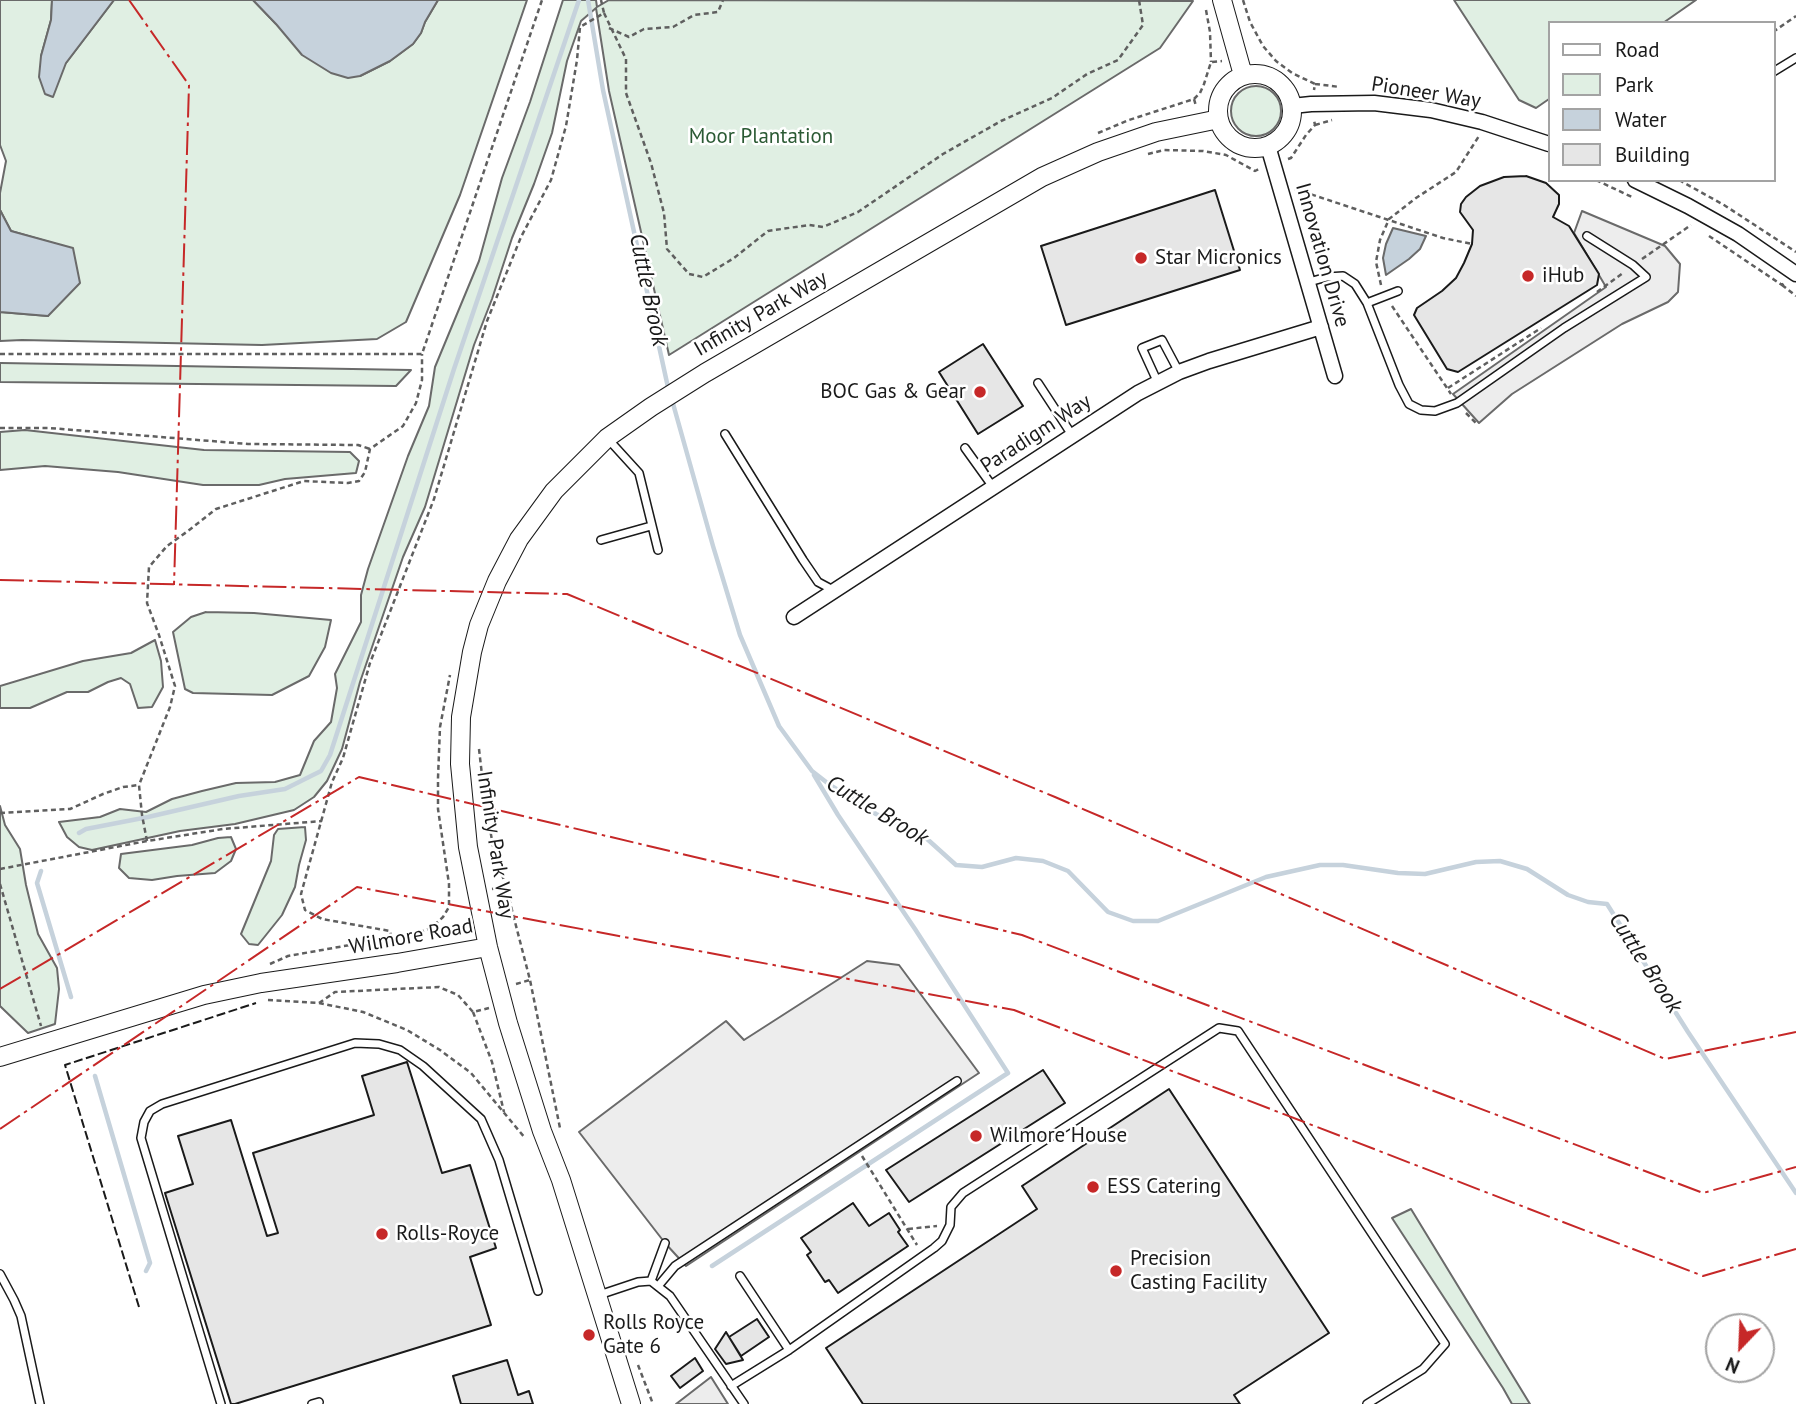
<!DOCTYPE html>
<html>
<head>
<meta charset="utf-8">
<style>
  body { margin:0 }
  #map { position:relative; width:1796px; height:1404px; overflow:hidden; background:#fff; font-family:"PT Sans",sans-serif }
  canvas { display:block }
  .legend { position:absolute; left:1548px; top:21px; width:228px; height:161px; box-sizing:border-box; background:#fff; border:2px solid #a3a3a3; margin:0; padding:9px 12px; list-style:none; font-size:21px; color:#1a1a1a }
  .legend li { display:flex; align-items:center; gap:14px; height:35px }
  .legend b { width:35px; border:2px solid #a3a3a3 }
  .north { position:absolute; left:1705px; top:1313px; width:70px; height:70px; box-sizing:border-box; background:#fff; border:2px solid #a3a3a3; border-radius:50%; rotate:203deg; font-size:19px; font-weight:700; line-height:28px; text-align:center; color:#1a1a1a }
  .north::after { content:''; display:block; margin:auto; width:24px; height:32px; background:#c62828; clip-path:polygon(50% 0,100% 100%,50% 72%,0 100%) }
</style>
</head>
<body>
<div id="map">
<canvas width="1796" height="1404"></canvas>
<ul class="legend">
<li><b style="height:9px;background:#fff"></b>Road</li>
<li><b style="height:19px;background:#e0efe3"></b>Park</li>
<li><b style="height:19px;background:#c6d2dc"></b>Water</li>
<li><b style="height:19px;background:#e6e6e6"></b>Building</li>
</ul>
<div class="north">N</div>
</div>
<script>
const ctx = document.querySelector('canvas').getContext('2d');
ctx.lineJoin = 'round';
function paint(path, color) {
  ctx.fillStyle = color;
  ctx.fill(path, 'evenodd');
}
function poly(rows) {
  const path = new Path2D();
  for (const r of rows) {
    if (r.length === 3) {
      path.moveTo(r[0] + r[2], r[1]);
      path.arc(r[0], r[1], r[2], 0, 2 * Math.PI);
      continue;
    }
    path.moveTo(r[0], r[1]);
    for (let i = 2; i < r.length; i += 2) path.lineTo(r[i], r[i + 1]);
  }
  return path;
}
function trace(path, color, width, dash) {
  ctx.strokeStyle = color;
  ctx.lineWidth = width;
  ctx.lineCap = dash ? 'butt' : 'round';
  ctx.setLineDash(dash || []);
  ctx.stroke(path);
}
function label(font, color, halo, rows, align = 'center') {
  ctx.font = font + ' "PT Sans",sans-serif';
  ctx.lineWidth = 5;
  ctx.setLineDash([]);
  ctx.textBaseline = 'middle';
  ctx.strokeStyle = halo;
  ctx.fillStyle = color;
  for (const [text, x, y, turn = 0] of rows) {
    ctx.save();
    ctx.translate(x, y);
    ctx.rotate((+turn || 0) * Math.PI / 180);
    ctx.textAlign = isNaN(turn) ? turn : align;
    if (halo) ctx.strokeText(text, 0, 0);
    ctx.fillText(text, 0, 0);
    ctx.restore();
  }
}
const green = poly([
  [0,0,52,0,51,20,41,56,66,63,114,0,253,0,276,24,360,76,390,61,413,44,421,33,425,22,438,0,527,0,460,195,406,322,377,339,262,345,22,340,0,341,0,312,48,316,73,249,11,231,0,210,0,193,6,161,0,145,0,0],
  [563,0,596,0,597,7,609,0,1193,1,1160,48,669,355,609,91,596,8,581,21,567,61,552,133,534,184,512,238,492,299,474,345,425,507,403,557,360,682,342,749,327,781,314,797,294,810,235,824,180,831,92,850,79,847,67,837,59,822,100,817,120,809,146,812,172,799,202,791,236,783,275,782,300,775,314,741,331,722,337,688,335,674,361,622,361,595,368,569,408,456,429,406,435,367,479,261,502,178,530,102,563,0],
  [1454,0,1696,0,1663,23,1549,23,1549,99,1536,108,1519,100,1454,0],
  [1256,111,25],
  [0,363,1,363,411,370,396,386,0,382,0,363],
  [25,430,204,450,350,452,359,461,356,473,285,479,259,485,203,485,118,472,45,466,0,470,0,432,25,430],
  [206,612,254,613,331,620,325,647,309,676,272,695,193,693,185,689,173,632,191,617,206,612],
  [155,640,161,661,163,687,152,707,138,708,130,684,121,678,108,682,88,692,67,692,30,708,0,708,0,686,83,661,131,653,155,640],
  [0,806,5,825,20,849,26,885,38,934,57,968,59,989,55,1024,28,1033,0,1006,0,806],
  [305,827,306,840,299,865,295,887,282,915,258,945,249,944,241,934,271,861,274,835,278,829,305,827],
  [231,837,236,849,231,861,215,873,177,876,152,880,129,878,119,868,121,854,192,845,218,838,231,837],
  [1411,1209,1530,1404,1512,1404,1503,1388,1392,1218,1411,1209]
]);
paint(green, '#e0efe3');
trace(green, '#6a6a6a', 2);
const parking = poly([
  [1582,211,1665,246,1680,264,1678,292,1668,302,1622,324,1512,394,1479,423,1453,394,1606,287,1574,233,1582,211],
  [867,961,899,965,979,1073,686,1266,665,1243,579,1132,726,1021,744,1040,867,961],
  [711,1377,728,1404,676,1404,711,1377]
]);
paint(parking, '#ededed');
trace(parking, '#6a6a6a', 2);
const water = poly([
  [52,0,114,0,66,63,53,97,45,94,39,77,41,56,51,20,52,0],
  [253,0,438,0,425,22,421,33,413,44,390,61,360,76,348,78,331,73,302,55,276,24,253,0],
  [0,210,11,231,73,248,80,283,48,316,0,312,0,210],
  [1393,228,1426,236,1420,249,1409,259,1386,275,1383,258,1386,244,1393,228]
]);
paint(water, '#c6d2dc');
trace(water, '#6a6a6a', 2);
trace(poly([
  [588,0,603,90,669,392],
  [672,400,713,546,740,635,779,726,812,771,830,785,876,814,926,838,956,865,982,867,1016,858,1043,861,1068,871,1108,912,1133,921,1158,921,1266,877,1320,865,1343,865,1398,873,1425,874,1476,862,1500,861,1527,869,1568,895,1588,902,1607,904,1688,1032,1796,1193],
  [79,833,86,829,148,817,239,796,285,789,321,771,330,755,454,369,579,0],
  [41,871,37,883,71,997],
  [95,1076,150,1263,146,1271],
  [712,1266,1008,1073,915,929,838,815,814,775]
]), '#c6d2dc', 4.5);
const building = poly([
  [1526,176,1546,183,1559,195,1559,204,1553,217,1569,226,1599,274,1597,285,1458,372,1447,369,1414,315,1417,308,1442,291,1456,278,1464,263,1472,244,1473,230,1460,212,1461,204,1466,197,1480,186,1504,177,1526,176],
  [1215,190,1240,270,1066,325,1041,246,1215,190],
  [983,344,1023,406,978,434,939,372,983,344],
  [407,1062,442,1173,470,1165,496,1248,470,1257,491,1325,235,1404,231,1404,165,1193,193,1184,178,1136,231,1120,267,1236,278,1233,253,1153,374,1115,362,1076,407,1062],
  [1043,1070,1065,1103,909,1202,886,1170,1043,1070],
  [1169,1089,1329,1333,1234,1395,1240,1404,863,1404,826,1348,1037,1209,1022,1186,1169,1089],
  [853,1203,869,1226,889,1213,900,1230,898,1232,908,1246,838,1293,829,1280,825,1282,807,1255,811,1252,801,1238,853,1203],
  [757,1319,769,1337,741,1356,729,1337,757,1319],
  [726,1332,729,1337,743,1360,726,1364,715,1349,726,1332],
  [695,1358,703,1371,680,1388,671,1376,695,1358],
  [507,1360,518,1395,529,1391,533,1404,461,1404,453,1376,507,1360]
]);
paint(building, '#e6e6e6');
trace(building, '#1a1a1a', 2);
const service = poly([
  [1773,72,1796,58],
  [1309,282,1327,277,1343,276,1355,284,1367,303,1399,385,1409,404,1421,410,1435,411,1457,403,1564,328,1646,277,1633,265,1587,236],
  [1367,303,1398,291],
  [1038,383,1072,435],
  [1158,383,1142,348,1162,340,1179,372],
  [725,434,803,560,818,582,833,590],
  [608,439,639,473,658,550],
  [965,448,993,487],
  [601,540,651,526],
  [0,1274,14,1300,21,1316,40,1404],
  [740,1276,789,1350],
  [651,1281,670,1296,744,1404],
  [659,1285,675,1266,957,1081],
  [599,1295,638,1282,651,1281,665,1243],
  [731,1386,789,1350,934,1248,942,1241,950,1225,951,1207,963,1193,1219,1028,1238,1031,1445,1344,1423,1369,1367,1404],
  [221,1404,141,1138,144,1122,150,1111,162,1104,355,1043,379,1044,400,1050,423,1066,481,1119,499,1160,538,1291],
  [312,1404,319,1402]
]);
const minor = poly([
  [1292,106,1311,104,1374,103,1431,110,1482,122,1549,144],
  [1268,146,1335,376],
  [1635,180,1688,206,1738,234,1796,274],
  [794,617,1138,393,1179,372,1209,361,1321,327]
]);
const tertiary = poly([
  [1222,0,1243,75],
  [1255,111,37],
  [0,1057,204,995,261,983,397,963,488,947],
  [631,1404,561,1180,542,1131,508,1023,488,947,468,847,460,764,461,717,472,652,479,625,497,581,519,539,554,491,607,438,651,407,705,373,1042,177,1098,152,1156,132,1219,119]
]);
trace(service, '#1a1a1a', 10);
trace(minor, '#1a1a1a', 17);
trace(tertiary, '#1a1a1a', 20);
trace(poly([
  [1243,0,1250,22,1263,46,1276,61,1292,73,1315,84,1314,90],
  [1206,10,1210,32,1211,62],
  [604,13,626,59,626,93,651,163,664,213,667,249,689,274,703,277,734,258,768,231,809,225,823,227,858,212,943,154,1001,121,1052,98,1087,74,1118,60,1143,25,1139,0],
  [609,28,629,37,644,29,673,27,694,15,718,12,723,0],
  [1773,32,1796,16],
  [1315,84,1340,87],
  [1194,99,1200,93,1204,84,1211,62,1222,61],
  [1315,125,1332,120],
  [1098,133,1129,120,1194,99,1196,106],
  [1148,154,1164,150,1203,151,1226,155,1255,171,1259,169],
  [1288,159,1291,158,1306,135,1315,125,1314,120],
  [1596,180,1634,198],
  [1679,180,1724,205,1796,252],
  [1295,189,1443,238,1472,244],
  [1709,236,1782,285,1784,283],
  [1642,259,1691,225],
  [1381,285,1376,262,1380,240,1389,219,1416,198,1456,172,1479,136],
  [1782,285,1796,296],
  [1597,292,1623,273],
  [1392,306,1451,394],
  [0,354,422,354,542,0],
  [1448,388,1541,328],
  [1466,413,1478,425],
  [0,428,49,428,248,444,358,445,370,449],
  [479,749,485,801,493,846,506,887,530,980,560,1128],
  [0,813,70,809,103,794,123,787,139,785],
  [147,841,142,815,139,785,170,707,175,686,159,635,147,603,149,567,167,546,188,531,216,509,304,481,348,483,359,481,365,472,370,449,403,426,416,403,422,380,422,354],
  [0,869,147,841,223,829,322,821],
  [0,884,41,1026],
  [492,889,506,887],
  [393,946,390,931,322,919,305,910,301,894,332,782,343,758,370,663,434,499,487,321,521,237,551,180,566,126,577,60,580,27,604,13,601,0],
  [270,964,288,956,418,933,431,928,443,917,449,907,449,884,438,809,438,778,440,727,450,675],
  [516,984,530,980],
  [268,1000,319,1003,363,1012,407,1030,440,1050,471,1073,525,1138],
  [319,1003,335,992,439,987,458,995,473,1012,489,1008],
  [473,1012,492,1062,504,1112],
  [862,1156,917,1245],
  [908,1229,937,1226],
  [638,1365,653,1404]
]), '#5f5f5f', 2.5, [5, 3.5]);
trace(service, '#fff', 7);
trace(minor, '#fff', 14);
trace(tertiary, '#fff', 18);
trace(poly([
  [139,1307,65,1065,256,1003]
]), '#1a1a1a', 2, [9, 3.5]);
trace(poly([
  [129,0,189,85,174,585],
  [0,580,567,594,1055,797,1665,1059,1796,1032],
  [0,989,359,777,1022,935,1703,1193,1796,1167],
  [0,1129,357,887,1014,1010,1703,1276,1796,1249]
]), '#c62828', 2, [24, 5, 3.5, 5]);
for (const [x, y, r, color] of [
  [1141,258,7,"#c62828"],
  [1528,276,7,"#c62828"],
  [980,392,7,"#c62828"],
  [976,1136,7,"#c62828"],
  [1093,1187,7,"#c62828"],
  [382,1234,7,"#c62828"],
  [1116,1271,7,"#c62828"],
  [589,1335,7,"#c62828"]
]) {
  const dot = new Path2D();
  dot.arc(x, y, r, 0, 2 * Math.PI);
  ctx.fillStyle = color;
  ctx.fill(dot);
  trace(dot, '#fff', 2.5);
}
label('21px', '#1a1a1a', '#fff', [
  ["Pioneer Way",1426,93,9],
  ["Innovation Drive",1322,255,74],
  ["Infinity Park Way",761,314,-30],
  ["Paradigm Way",1036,434,-33],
  ["Infinity Park Way",495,845,81],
  ["Wilmore Road",411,937,-10]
]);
label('21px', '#2b5a34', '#fff', [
  ["Moor Plantation",761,137]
]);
label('21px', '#1a1a1a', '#fff', [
  ["Star Micronics",1155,258],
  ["iHub",1542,276],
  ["BOC Gas & Gear",966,392,"right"],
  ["Wilmore House",990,1136],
  ["ESS Catering",1107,1187],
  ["Rolls-Royce",396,1234],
  ["Precision",1130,1259],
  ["Casting Facility",1130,1283],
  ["Rolls Royce",603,1323],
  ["Gate 6",603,1347]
], 'left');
label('italic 23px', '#1a1a1a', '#fff', [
  ["Cuttle Brook",648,290,78],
  ["Cuttle Brook",877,811,31],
  ["Cuttle Brook",1645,963,57]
]);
</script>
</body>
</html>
